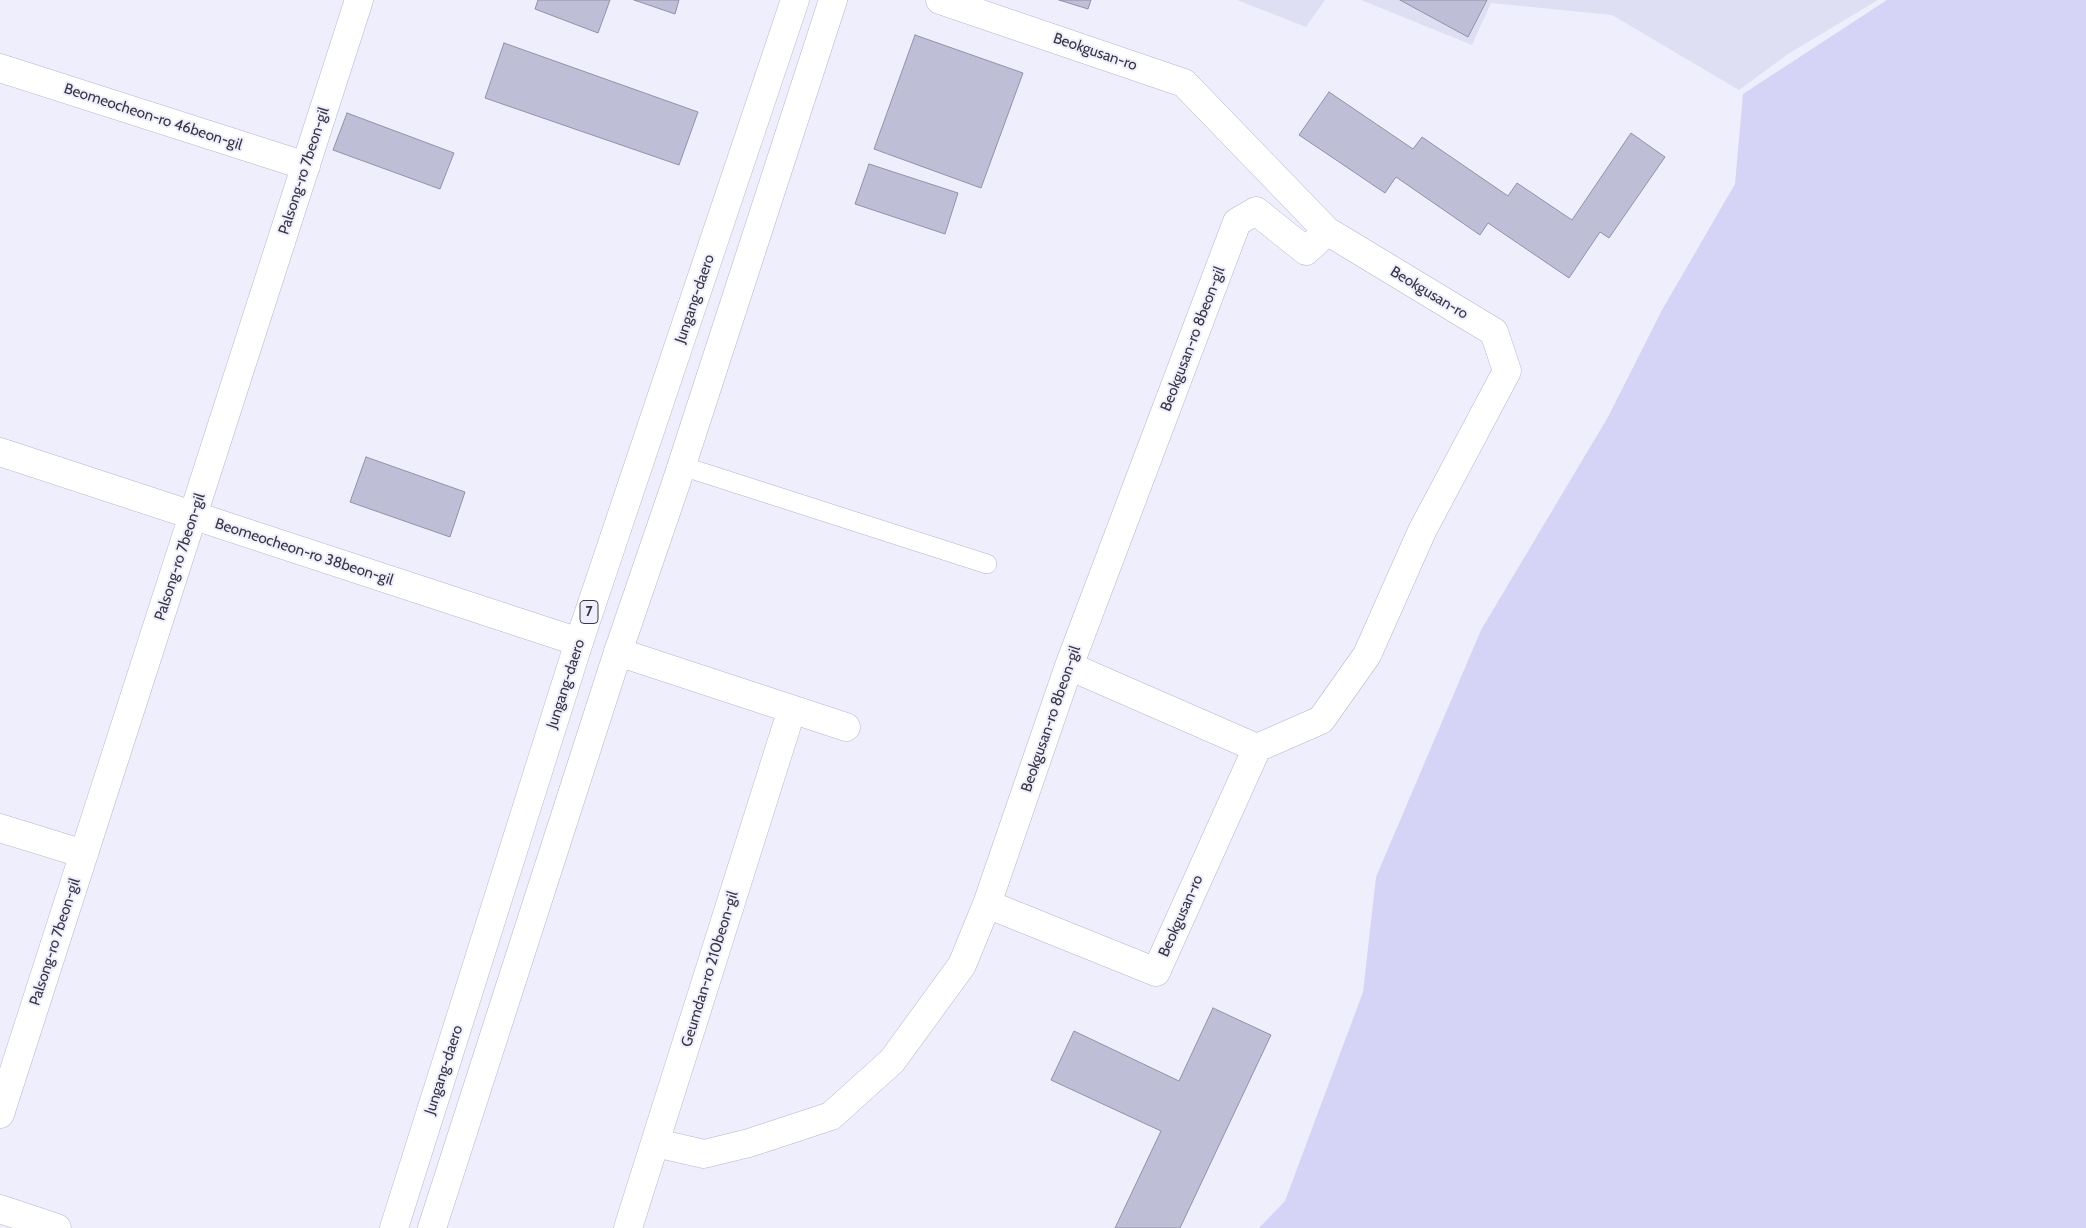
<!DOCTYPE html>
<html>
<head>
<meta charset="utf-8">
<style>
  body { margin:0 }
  canvas { display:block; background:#eeeefd }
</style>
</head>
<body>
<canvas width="2086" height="1228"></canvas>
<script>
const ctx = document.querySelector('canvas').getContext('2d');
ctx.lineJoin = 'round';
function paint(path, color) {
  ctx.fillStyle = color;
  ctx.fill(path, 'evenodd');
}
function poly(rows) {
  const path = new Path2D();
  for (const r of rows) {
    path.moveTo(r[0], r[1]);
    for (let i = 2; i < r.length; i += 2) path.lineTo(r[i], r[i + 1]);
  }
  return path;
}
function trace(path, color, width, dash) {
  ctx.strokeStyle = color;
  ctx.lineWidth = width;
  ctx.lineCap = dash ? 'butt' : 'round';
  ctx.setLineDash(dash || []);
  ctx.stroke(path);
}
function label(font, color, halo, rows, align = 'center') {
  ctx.font = font + ' Cabin,sans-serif';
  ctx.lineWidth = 4;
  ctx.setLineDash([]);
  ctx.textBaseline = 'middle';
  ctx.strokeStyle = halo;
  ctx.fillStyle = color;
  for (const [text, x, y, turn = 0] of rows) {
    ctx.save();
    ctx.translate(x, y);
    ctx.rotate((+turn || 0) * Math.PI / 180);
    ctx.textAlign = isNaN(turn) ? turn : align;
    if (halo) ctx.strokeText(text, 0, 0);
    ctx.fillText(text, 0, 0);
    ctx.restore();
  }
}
paint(poly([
  [1237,0,1325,0,1306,27],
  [1361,0,1878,0,1788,54,1739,90,1612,15,1491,3,1472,45]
]), '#dfdff3');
paint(poly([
  [1887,0,2086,0,2086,1228,1259,1228,1285,1201,1363,992,1376,877,1481,630,1608,417,1662,310,1735,184,1743,94]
]), '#d6d4f6');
const building = poly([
  [538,0,610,0,598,33,535,9,538,0],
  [634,0,679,0,675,14,634,0],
  [1059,0,1091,0,1088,9,1059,0],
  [1400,0,1487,0,1468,37,1400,0],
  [915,35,1023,73,981,188,874,149,915,35],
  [504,43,698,112,679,165,485,98,504,43],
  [1329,92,1413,149,1422,137,1508,196,1517,183,1572,220,1631,133,1665,157,1609,238,1600,232,1569,278,1488,223,1480,235,1396,177,1385,193,1299,135,1329,92],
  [347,113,454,153,440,189,333,150,347,113],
  [869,164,958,193,945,234,855,204,869,164],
  [366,457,465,492,450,537,350,502,366,457],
  [1213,1008,1271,1035,1180,1228,1115,1228,1161,1131,1051,1080,1074,1031,1179,1081,1213,1008]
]);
paint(building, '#bfbed7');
trace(building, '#9391a9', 1);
const service = poly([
  [682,466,987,564]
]);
const minor = poly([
  [940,0,1184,83,1327,231,1494,332,1507,371,1422,531,1367,655,1321,720,1257,748,1069,666],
  [0,68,306,166],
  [0,452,579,642],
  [618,652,846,727],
  [0,828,84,854],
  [987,904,1156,972,1257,748],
  [0,1114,359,0],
  [656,1143,704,1154,749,1143,831,1116,892,1061,962,965,987,904,1069,666,1237,222,1256,211,1306,251,1327,231],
  [0,1209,57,1228],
  [628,1228,792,709]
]);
const primary = poly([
  [394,1228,579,642,795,0],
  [432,1228,618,652,676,483,833,0]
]);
trace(service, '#b7b5ce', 20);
trace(minor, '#b7b5ce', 29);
trace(primary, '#b7b5ce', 29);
trace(service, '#fff', 19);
trace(minor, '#fff', 28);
trace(primary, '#fff', 28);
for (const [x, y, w] of [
  [589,612,18]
]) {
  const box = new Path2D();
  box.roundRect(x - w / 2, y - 11.5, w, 23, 4);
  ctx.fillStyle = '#eeeefd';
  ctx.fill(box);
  trace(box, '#383741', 1);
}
label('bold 14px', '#383741', null, [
  ["7",589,612]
]);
label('15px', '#383741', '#eeeefd', [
  ["Beokgusan-ro",1095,52,19],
  ["Beomeocheon-ro 46beon-gil",153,117,18],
  ["Palsong-ro 7beon-gil",304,171,-72],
  ["Beokgusan-ro",1429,293,31],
  ["Jungang-daero",695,299,-71],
  ["Beokgusan-ro 8beon-gil",1193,339,-69],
  ["Beomeocheon-ro 38beon-gil",304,552,18],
  ["Palsong-ro 7beon-gil",180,557,-72],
  ["Jungang-daero",566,684,-72],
  ["Beokgusan-ro 8beon-gil",1051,719,-71],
  ["Beokgusan-ro",1181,916,-66],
  ["Palsong-ro 7beon-gil",55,942,-72],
  ["Geumdan-ro 210beon-gil",710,969,-73],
  ["Jungang-daero",444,1070,-72]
]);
</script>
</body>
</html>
